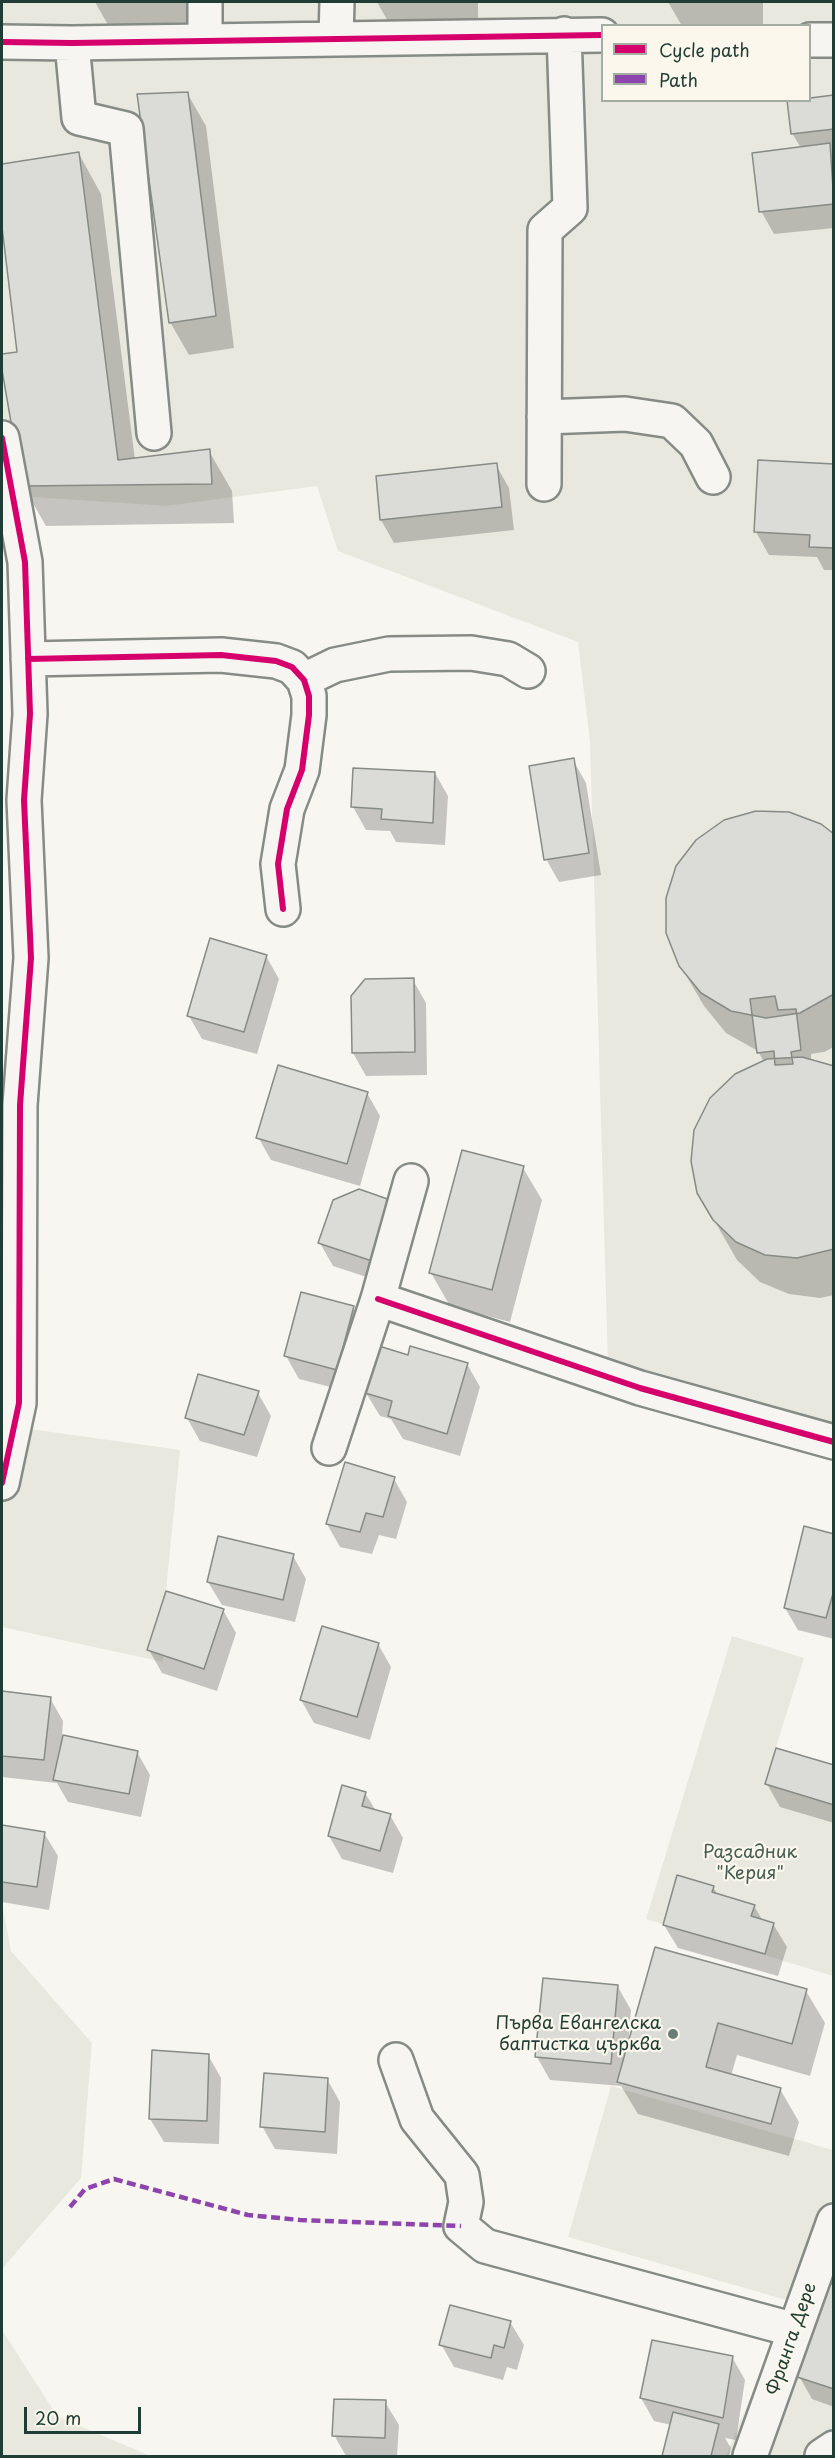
<!DOCTYPE html>
<html>
<head>
<meta charset="utf-8">
<style>
  body { margin:0 }
  #map { position:relative; width:835px; height:2458px; overflow:hidden; background:#f8f6f0; font-family:"Playpen Sans",sans-serif }
  canvas { display:block }
  .frame { position:absolute; inset:0; border:3px solid #1f3d34; pointer-events:none }
  .legend { position:absolute; left:601px; top:24px; width:210px; height:78px; box-sizing:border-box; background:#fbf7ec; border:2px solid #a3ada2; margin:0; padding:8px 10px; list-style:none; font-size:18px; color:#1f3d34 }
  .legend li { display:flex; align-items:center; gap:12px; height:30px }
  .legend b { width:30px; border:2px solid #a3ada2 }
  .scale { position:absolute; left:24px; top:2407px; width:117px; height:27px; box-sizing:border-box; border:3px solid #1f3d34; border-top:0; padding-left:8px; font-size:18px; line-height:21px; white-space:nowrap; color:#1f3d34; -webkit-text-stroke:4px #fbf7ec; paint-order:stroke }
</style>
</head>
<body>
<div id="map">
<canvas width="835" height="2458"></canvas>
<div class="frame"></div>
<ul class="legend">
<li><b style="height:8px;background:#d6006c"></b>Cycle path</li>
<li><b style="height:8px;background:#8e44ad"></b>Path</li>
</ul>
<div class="scale">20 m</div>
</div>
<script>
const ctx = document.querySelector('canvas').getContext('2d');
ctx.lineJoin = 'round';
function paint(path, color) {
  ctx.fillStyle = color;
  ctx.fill(path, 'evenodd');
}
function poly(rows) {
  const path = new Path2D();
  for (const r of rows) {
    path.moveTo(r[0], r[1]);
    for (let i = 2; i < r.length; i += 2) path.lineTo(r[i], r[i + 1]);
  }
  return path;
}
function trace(path, color, width, dash) {
  ctx.strokeStyle = color;
  ctx.lineWidth = width;
  ctx.lineCap = dash ? 'butt' : 'round';
  ctx.setLineDash(dash || []);
  ctx.stroke(path);
}
function label(font, color, halo, rows, align = 'center') {
  ctx.font = font + ' "Playpen Sans",sans-serif';
  ctx.lineWidth = 4.5;
  ctx.setLineDash([]);
  ctx.textBaseline = 'middle';
  ctx.strokeStyle = halo;
  ctx.fillStyle = color;
  for (const [text, x, y, turn = 0] of rows) {
    ctx.save();
    ctx.translate(x, y);
    ctx.rotate((+turn || 0) * Math.PI / 180);
    ctx.textAlign = isNaN(turn) ? turn : align;
    if (halo) ctx.strokeText(text, 0, 0);
    ctx.fillText(text, 0, 0);
    ctx.restore();
  }
}
paint(poly([
  [2,2,833,2,833,1425,608,1364,590,741,578,642,338,551,317,486,166,506,2,495],
  [602,26,810,26,810,100,602,100],
  [2,1320,30,1429,180,1450,166,1591,163,1662,2,1627],
  [732,1636,804,1658,776,1747,833,1765,833,1976,646,1919],
  [2,1903,11,1951,92,2043,81,2178,2,2269],
  [611,2086,833,2150,833,2456,726,2456,790,2301,568,2237],
  [2,2330,57,2416,150,2456,2,2456]
]), '#e8e8df');
paint(poly([
  [95,2,189,2,189,39,116,39],
  [377,2,478,2,478,45,401,44],
  [668,2,763,2,763,26,682,26],
  [187,93,206,126,234,348,189,355,170,322],
  [834,97,834,228,774,234,761,211,801,148,792,133,810,99],
  [79,154,101,194,135,460,209,451,232,491,234,523,46,526,23,486,2,362,2,356,19,354,2,215,2,166],
  [496,465,509,488,514,530,394,543,381,520],
  [834,466,834,570,824,570,817,557,769,555,756,532],
  [573,760,586,783,601,875,559,882,546,859],
  [435,773,448,796,445,845,396,842,390,831,366,830,353,807],
  [834,836,834,1047,824,1052,811,1054,811,1061,834,1067,834,1295,820,1298,789,1294,760,1282,737,1260,698,1192,764,1062,758,1051,726,1033,704,1006,680,965],
  [266,956,279,979,257,1054,202,1039,189,1016],
  [413,980,426,1003,427,1075,366,1076,353,1053],
  [367,1093,380,1116,360,1186,271,1160,258,1137],
  [523,1168,542,1200,510,1322,450,1306,431,1273],
  [395,1203,388,1284,333,1266,320,1243],
  [353,1307,366,1330,350,1392,299,1379,286,1356],
  [409,1357,467,1364,480,1387,460,1456,403,1439,391,1419,380,1416,366,1393],
  [258,1393,271,1416,257,1457,200,1441,187,1418],
  [394,1479,407,1502,396,1539,379,1535,372,1554,340,1547,327,1524],
  [834,1535,834,1639,798,1630,785,1608],
  [293,1556,306,1579,295,1622,222,1605,208,1582],
  [223,1610,236,1633,217,1691,162,1673,149,1650],
  [378,1644,391,1667,370,1740,314,1723,301,1700],
  [2,1693,50,1698,63,1721,62,1736,137,1752,150,1775,141,1817,68,1802,57,1783,2,1777],
  [834,1767,834,1823,780,1807,767,1784],
  [365,1793,376,1811,390,1815,403,1838,393,1873,342,1859,329,1836],
  [2,1827,44,1833,58,1856,49,1910,2,1902],
  [713,1887,718,1895,754,1906,763,1921,773,1924,787,1947,778,1976,678,1948,664,1925],
  [618,1987,631,2010,628,2046,806,1991,825,2023,810,2076,737,2055,731,2076,780,2089,799,2122,789,2156,638,2114,621,2086,550,2080,537,2057],
  [208,2055,221,2078,219,2144,164,2142,150,2119],
  [327,2079,340,2102,337,2154,275,2149,262,2126],
  [834,2286,834,2407,812,2399,799,2376],
  [510,2322,524,2345,517,2370,507,2367,503,2380,454,2367,441,2344],
  [732,2357,745,2380,736,2440,725,2438,731,2448,729,2456,663,2456,671,2425,654,2421,641,2398],
  [385,2402,399,2425,397,2456,346,2456,334,2435]
]), '#0003');
const building = poly([
  [188,92,216,316,169,323,137,94,188,92],
  [834,95,834,129,791,134,787,100,810,100,810,98,834,95],
  [830,143,834,204,759,212,752,153,830,143],
  [79,152,118,460,210,449,212,484,22,486,2,370,2,354,17,352,2,227,2,164,79,152],
  [758,460,834,464,834,548,809,547,810,535,754,532,758,460],
  [497,463,502,507,380,520,376,476,497,463],
  [574,758,589,853,544,860,529,766,574,758],
  [353,768,435,772,433,823,381,819,382,809,351,807,353,768],
  [756,811,789,812,821,824,834,834,834,994,800,1013,766,1018,731,1011,701,993,679,966,666,933,666,898,676,866,696,840,724,820,756,811],
  [210,938,267,955,244,1032,187,1016,210,938],
  [414,978,415,1052,352,1053,351,996,365,979,414,978],
  [775,996,778,1010,796,1009,801,1050,791,1052,793,1064,775,1065,774,1051,757,1053,750,999,775,996],
  [802,1057,834,1066,834,1249,797,1258,765,1255,736,1242,713,1220,697,1193,691,1161,694,1130,710,1098,735,1074,767,1059,802,1057],
  [278,1065,368,1092,347,1164,256,1138,278,1065],
  [462,1150,524,1166,492,1290,429,1273,462,1150],
  [359,1189,396,1202,375,1262,318,1243,333,1200,359,1189],
  [301,1292,354,1306,337,1370,284,1356,301,1292],
  [379,1346,408,1355,410,1346,468,1363,447,1434,388,1416,392,1401,365,1393,379,1346],
  [198,1374,259,1391,244,1435,185,1418,198,1374],
  [345,1462,395,1477,383,1517,366,1513,360,1532,326,1524,345,1462],
  [804,1526,834,1534,834,1590,826,1618,784,1608,804,1526],
  [218,1536,294,1554,283,1600,207,1582,218,1536],
  [166,1591,224,1609,204,1669,147,1650,166,1591],
  [322,1626,379,1643,357,1717,300,1700,322,1626],
  [2,1691,51,1697,44,1760,2,1756,2,1691],
  [63,1735,138,1751,129,1794,53,1780,63,1735],
  [776,1748,834,1765,834,1805,765,1784,776,1748],
  [342,1785,366,1792,362,1806,391,1814,380,1851,328,1836,342,1785],
  [2,1825,45,1832,37,1887,2,1882,2,1825],
  [677,1875,714,1886,712,1892,755,1905,751,1916,774,1923,765,1954,663,1925,677,1875],
  [655,1947,807,1989,792,2044,718,2023,706,2067,781,2088,771,2124,617,2082,655,1947],
  [543,1978,618,1985,611,2064,535,2057,543,1978],
  [152,2050,209,2054,207,2121,149,2119,152,2050],
  [264,2073,328,2078,325,2132,260,2127,264,2073],
  [828,2283,834,2285,834,2389,797,2377,828,2283],
  [450,2305,511,2321,504,2348,494,2345,491,2358,439,2345,450,2305],
  [652,2340,733,2356,723,2418,640,2398,652,2340],
  [334,2399,386,2400,385,2438,332,2436,334,2399],
  [673,2412,719,2424,711,2456,662,2456,673,2412]
]);
paint(building, '#dbdbd7');
trace(building, '#868b86', 1.5);
const minor = poly([
  [205,2,205,40],
  [336,38,337,2],
  [810,40,834,40],
  [2,42,72,43,602,35],
  [72,43,79,118,126,129,154,433],
  [544,417,625,414,672,421,696,444,713,477],
  [2,438,25,562,30,714,24,800,31,958,20,1105,19,1403,2,1483],
  [544,484,545,230,570,208,564,34],
  [28,659,221,655,276,661,292,667,304,680,309,696,309,715,302,770,287,809,278,864,283,909],
  [304,680,335,665,389,654,471,653,508,659,528,671],
  [378,1299,640,1388,834,1442],
  [329,1448,378,1299,411,1181],
  [396,2060,417,2119,462,2175,466,2202,461,2226,485,2246,795,2330],
  [750,2456,834,2221],
  [822,2456,834,2448]
]);
trace(minor, '#868b86', 38);
trace(minor, '#f6f5f1', 33);
trace(poly([
  [70,2207,85,2189,114,2179,248,2215,300,2220,461,2226]
]), '#8e44ad', 4.5, [9, 4.5]);
trace(poly([
  [2,42,72,43,602,35],
  [2,438,25,562,30,714,24,800,31,958,20,1105,19,1403,2,1483],
  [28,659,221,655,276,661,292,667,304,680,309,696,309,715,302,770,287,809,278,864,283,909],
  [378,1299,640,1388,834,1442]
]), '#d6006c', 6);
for (const [x, y, r, color] of [
  [673,2034,6,"#6b7e76"]
]) {
  const dot = new Path2D();
  dot.arc(x, y, r, 0, 2 * Math.PI);
  ctx.fillStyle = color;
  ctx.fill(dot);
  trace(dot, '#fbf7ec', 2);
}
label('18px', '#455d53', '#fbf7ec', [
  ["Разсадник",750,1853],
  ["\"Керия\"",750,1874]
]);
label('18px', '#1f3d34', '#fbf7ec', [
  ["Първа Евангелска",661,2024],
  ["баптистка църква",661,2045]
], 'right');
label('18px', '#1f3d34', '#fbf7ec', [
  ["Франга Дере",792,2339,-71]
]);
</script>
</body>
</html>
